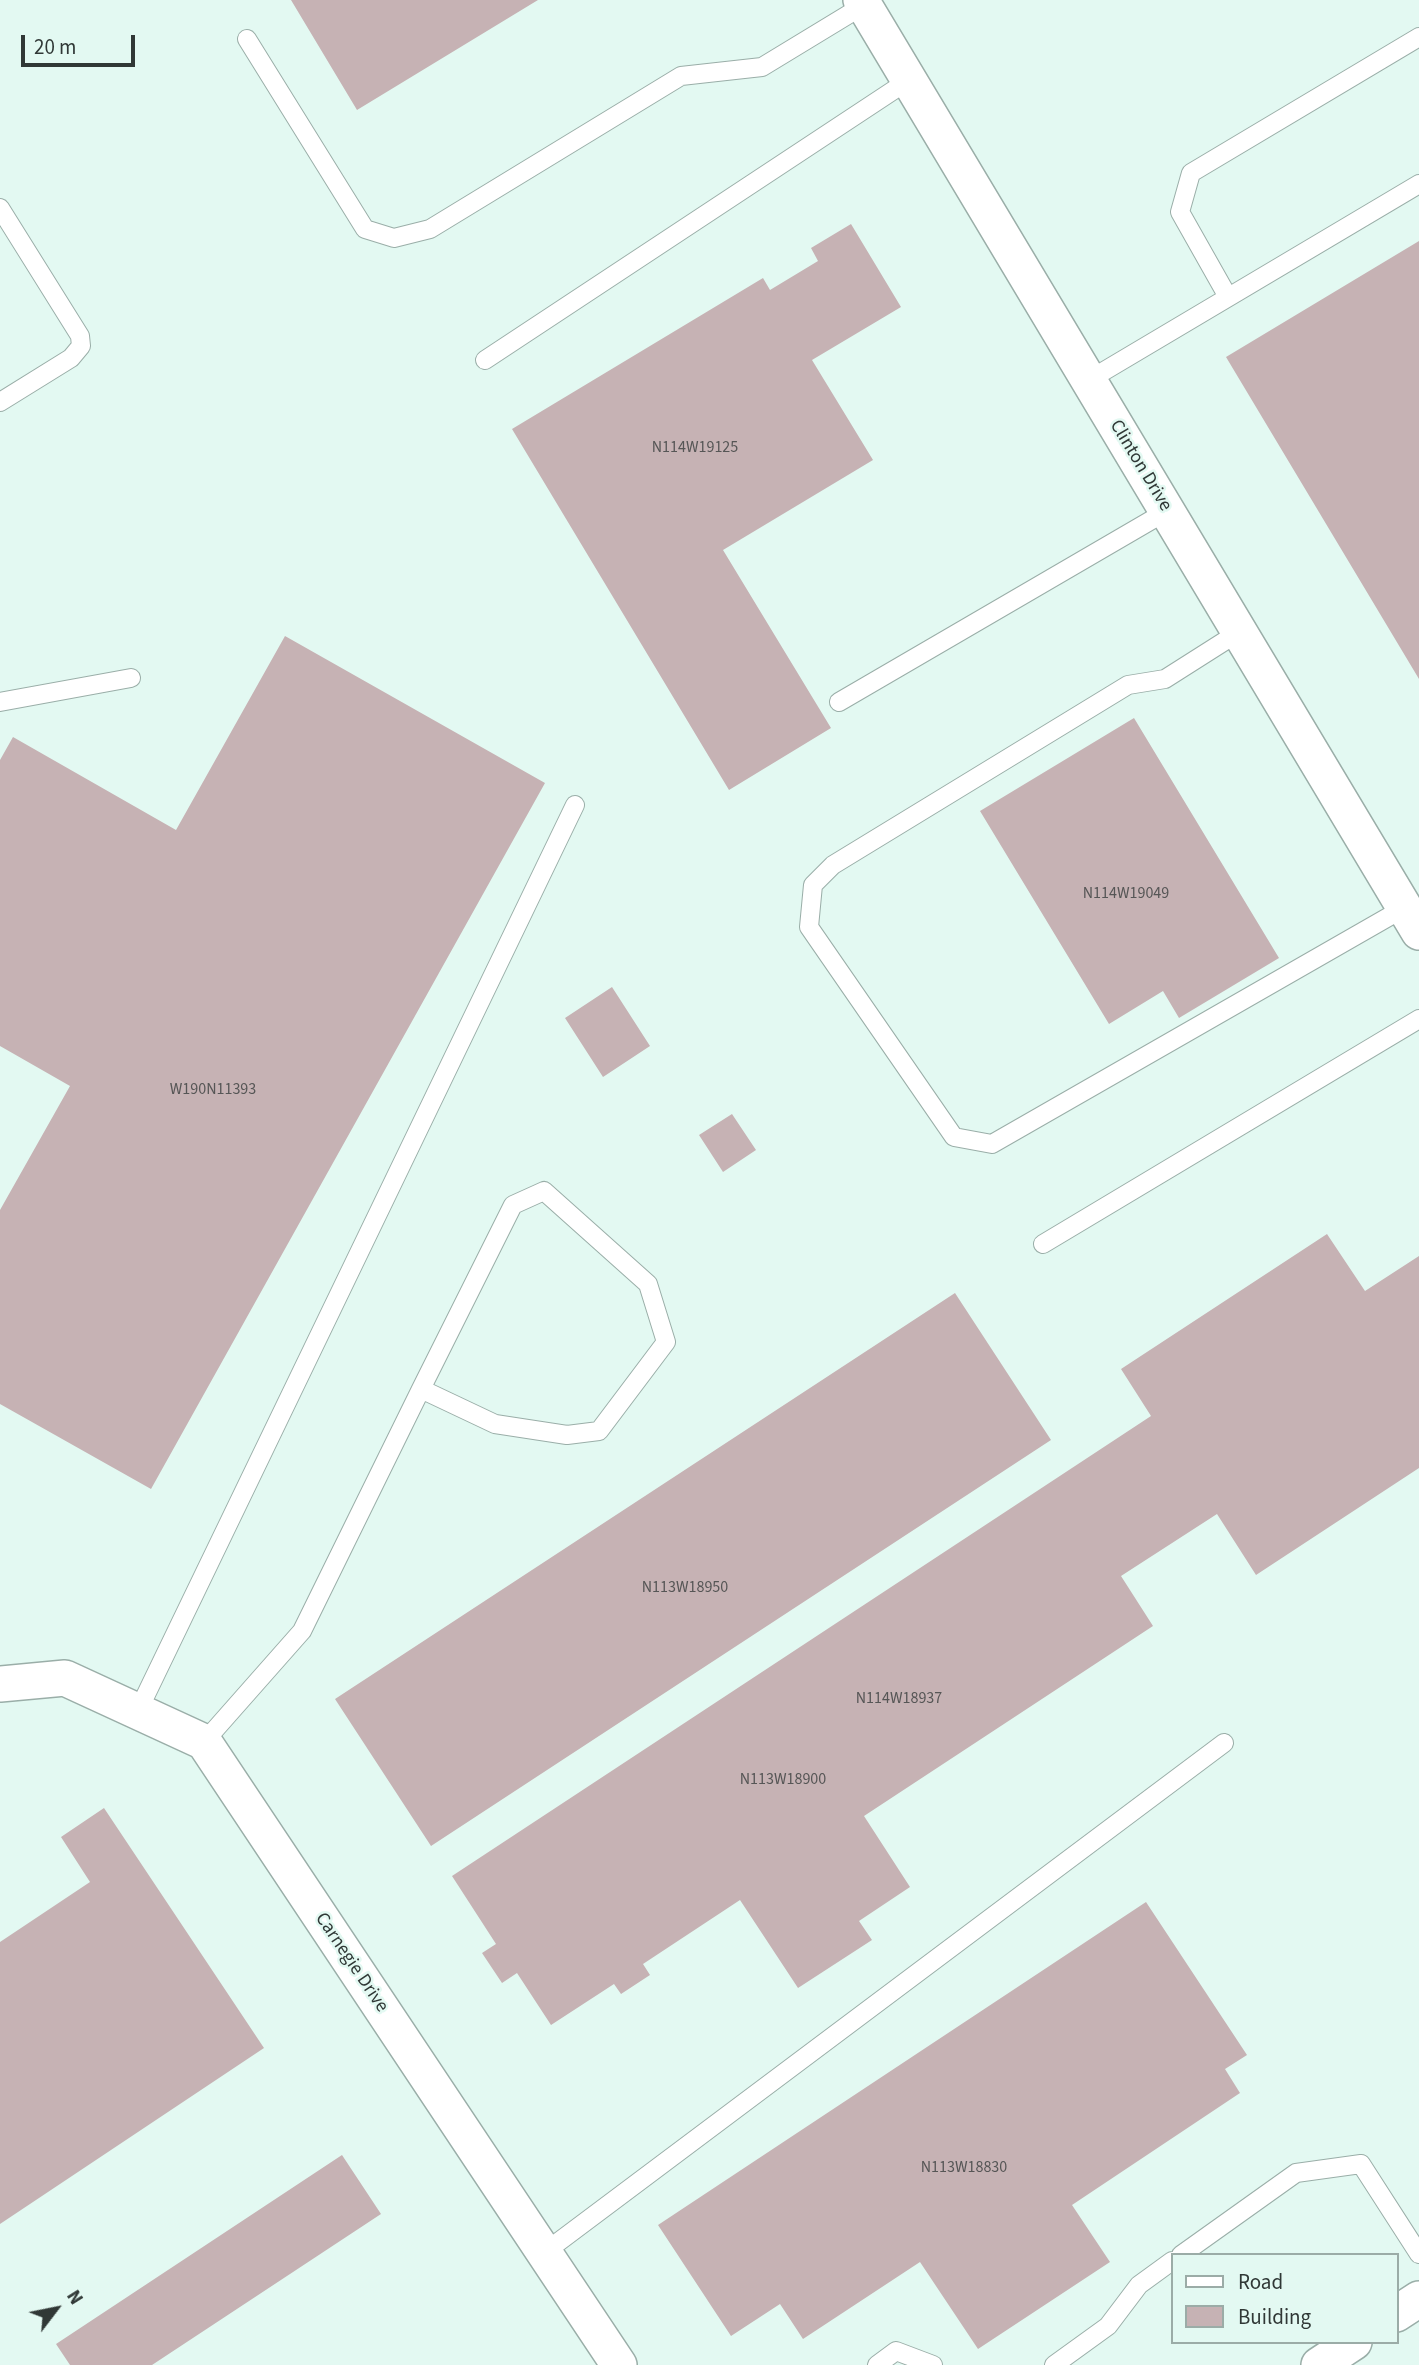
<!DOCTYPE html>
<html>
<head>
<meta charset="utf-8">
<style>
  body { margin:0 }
  #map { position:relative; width:1419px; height:2365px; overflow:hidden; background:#e3f9f2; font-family:"Source Sans 3",sans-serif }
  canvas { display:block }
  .legend { position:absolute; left:1171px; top:2253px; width:228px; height:91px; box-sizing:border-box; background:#e3f9f2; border:2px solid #9baca7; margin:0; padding:9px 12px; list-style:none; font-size:21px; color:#303836 }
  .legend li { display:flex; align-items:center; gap:14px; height:35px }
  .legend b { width:35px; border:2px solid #9baca7 }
  .north { position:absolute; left:21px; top:2274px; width:70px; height:70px; -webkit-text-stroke:5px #e3f9f2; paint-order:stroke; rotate:58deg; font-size:19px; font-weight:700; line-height:28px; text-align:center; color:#303836 }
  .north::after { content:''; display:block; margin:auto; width:24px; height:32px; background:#303836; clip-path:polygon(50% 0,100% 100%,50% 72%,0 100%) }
  .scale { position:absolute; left:21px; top:35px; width:114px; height:32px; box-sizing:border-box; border:4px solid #303836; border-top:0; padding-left:9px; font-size:21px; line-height:24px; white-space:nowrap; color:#303836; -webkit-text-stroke:5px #e3f9f2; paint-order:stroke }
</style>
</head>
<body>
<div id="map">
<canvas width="1419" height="2365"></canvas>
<ul class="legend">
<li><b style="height:9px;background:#fff"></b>Road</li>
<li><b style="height:19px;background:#c6b2b4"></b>Building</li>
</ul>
<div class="north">N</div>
<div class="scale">20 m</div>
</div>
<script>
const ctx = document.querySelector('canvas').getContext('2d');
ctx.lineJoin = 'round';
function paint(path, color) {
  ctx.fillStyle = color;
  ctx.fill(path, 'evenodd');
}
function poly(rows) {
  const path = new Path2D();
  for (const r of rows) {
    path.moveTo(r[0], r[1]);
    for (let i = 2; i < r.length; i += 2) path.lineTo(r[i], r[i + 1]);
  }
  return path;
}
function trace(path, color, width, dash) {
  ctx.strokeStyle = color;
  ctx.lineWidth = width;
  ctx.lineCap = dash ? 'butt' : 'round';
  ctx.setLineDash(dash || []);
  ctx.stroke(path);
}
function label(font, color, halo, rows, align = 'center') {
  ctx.font = font + ' "Source Sans 3",sans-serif';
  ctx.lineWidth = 5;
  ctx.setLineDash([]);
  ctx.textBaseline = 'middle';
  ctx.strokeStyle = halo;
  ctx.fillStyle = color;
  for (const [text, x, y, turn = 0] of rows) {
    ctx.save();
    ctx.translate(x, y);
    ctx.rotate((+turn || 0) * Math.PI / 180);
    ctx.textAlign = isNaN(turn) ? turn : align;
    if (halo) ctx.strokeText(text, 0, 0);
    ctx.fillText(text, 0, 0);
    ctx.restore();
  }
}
paint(poly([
  [291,0,538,0,357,110],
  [851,224,901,307,812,360,873,460,723,550,831,728,729,790,512,429,763,278,770,290,818,261,811,248],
  [1419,241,1419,679,1226,357],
  [285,636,545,783,151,1489,0,1404,0,1210,70,1086,0,1046,0,760,13,737,176,830],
  [1134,718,1279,958,1179,1018,1163,991,1109,1024,980,811],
  [612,987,650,1046,603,1077,565,1018],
  [732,1114,756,1150,723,1172,699,1135],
  [1327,1234,1365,1291,1419,1256,1419,1468,1256,1575,1217,1514,1121,1576,1153,1626,864,1816,910,1887,859,1921,872,1940,798,1988,740,1900,643,1964,650,1975,621,1994,614,1984,551,2025,517,1973,502,1983,482,1953,496,1944,452,1876,1151,1416,1121,1369],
  [955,1293,1051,1440,431,1846,335,1699],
  [104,1808,264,2048,0,2224,0,1942,90,1882,61,1837],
  [1146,1902,1247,2055,1225,2069,1240,2093,1072,2205,1110,2262,978,2349,920,2262,803,2339,780,2304,731,2336,658,2225],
  [342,2155,381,2214,152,2365,70,2365,56,2344]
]), '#c6b2b4');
const lane = poly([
  [247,39,365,229,394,238,430,229,681,76,762,67,864,5],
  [0,208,80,336,81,346,71,358,0,402],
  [1228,297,1180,212,1191,173,1419,37],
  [485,360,909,80],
  [1089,380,1419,184],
  [1239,632,1165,679,1128,685,833,865,813,885,809,927,954,1137,992,1144,1404,908],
  [0,702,131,678],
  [839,702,1167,511],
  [1043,1244,1419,1019],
  [138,1711,575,805],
  [204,1742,302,1631,421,1389,513,1205,544,1191,648,1284,666,1342,599,1431,567,1435,495,1424,421,1389],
  [545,2252,1224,1743],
  [1181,2255,1296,2173,1361,2164,1419,2254],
  [877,2365,896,2351,933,2365],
  [1054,2365,1108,2326,1139,2285,1172,2261]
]);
const street = poly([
  [861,0,1419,932],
  [0,1684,65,1678,204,1742,619,2365],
  [1396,2314,1419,2299],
  [1319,2365,1354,2342]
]);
trace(lane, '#9aaea8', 20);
trace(street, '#9aaea8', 38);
trace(lane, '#fff', 18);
trace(street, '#fff', 35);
label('16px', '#565656', null, [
  ["N114W19125",695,448],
  ["N114W19049",1126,894],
  ["W190N11393",213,1090],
  ["N113W18950",685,1588],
  ["N114W18937",899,1699],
  ["N113W18900",783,1780],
  ["N113W18830",964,2168]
]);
label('19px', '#303836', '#e3f9f2', [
  ["Clinton Drive",1140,466,59],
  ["Carnegie Drive",351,1963,56]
]);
</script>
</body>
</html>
